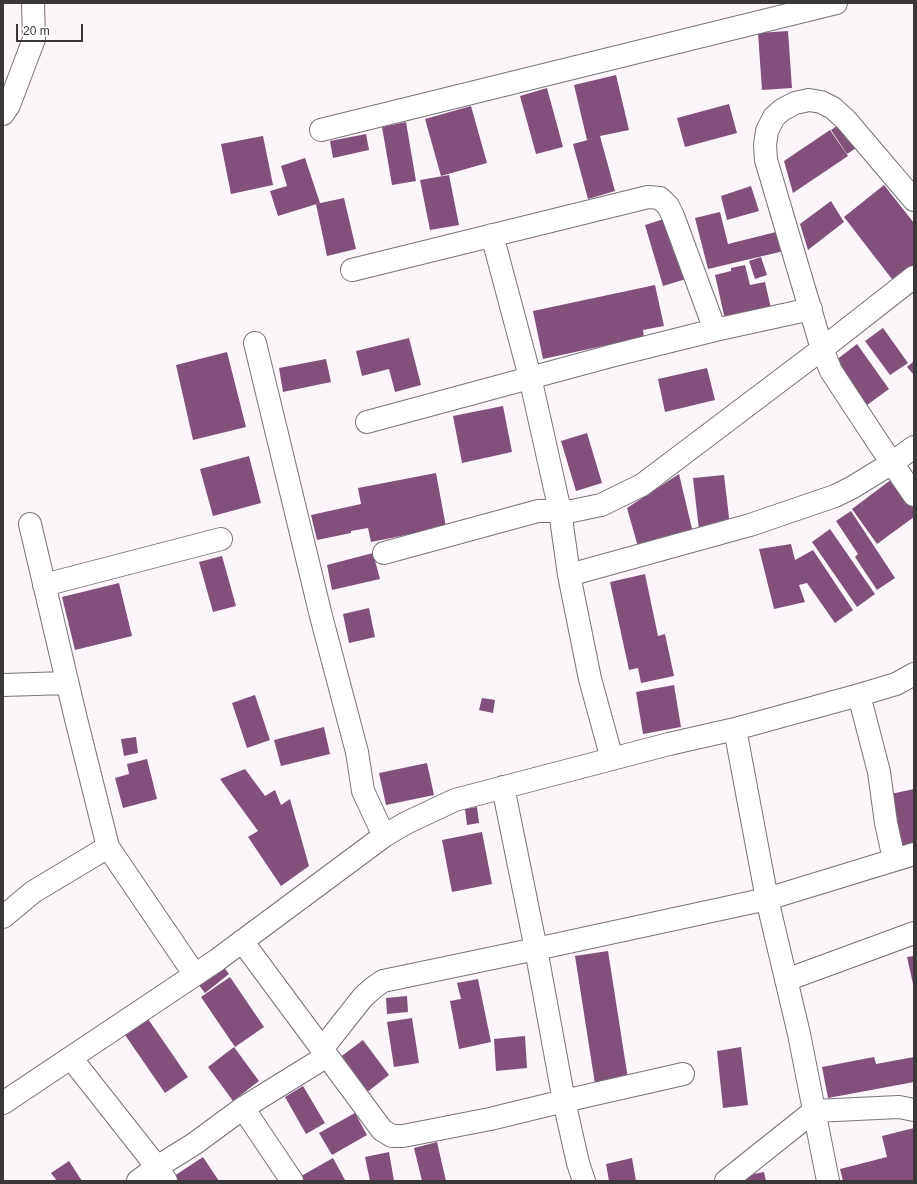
<!DOCTYPE html>
<html>
<head>
<meta charset="utf-8">
<style>
  body { margin:0 }
  #map { position:relative; width:917px; height:1184px; overflow:hidden; background:#fcf5fa; font-family:Helvetica,sans-serif }
  canvas { display:block }
  .frame { position:absolute; inset:0; border:4px solid #3a3739; pointer-events:none }
  .scale { position:absolute; left:16px; top:24px; width:67px; height:18px; box-sizing:border-box; border:2px solid #3a3739; border-top:0; padding-left:5px; font-size:12px; line-height:14px; white-space:nowrap; color:#3a3739; -webkit-text-stroke:3px #fff; paint-order:stroke }
</style>
</head>
<body>
<div id="map">
<canvas width="917" height="1184"></canvas>
<div class="frame"></div>
<div class="scale">20 m</div>
</div>
<script>
const ctx = document.querySelector('canvas').getContext('2d');
ctx.lineJoin = 'round';
function paint(path, color) {
  ctx.fillStyle = color;
  ctx.fill(path, 'evenodd');
}
function poly(rows) {
  const path = new Path2D();
  for (const r of rows) {
    path.moveTo(r[0], r[1]);
    for (let i = 2; i < r.length; i += 2) path.lineTo(r[i], r[i + 1]);
  }
  return path;
}
function trace(path, color, width, dash) {
  ctx.strokeStyle = color;
  ctx.lineWidth = width;
  ctx.lineCap = dash ? 'butt' : 'round';
  ctx.setLineDash(dash || []);
  ctx.stroke(path);
}
paint(poly([
  [788,31,792,88,762,90,758,33],
  [616,75,629,130,600,136,615,191,588,199,573,144,595,138,587,140,574,85],
  [547,88,563,147,536,154,520,96],
  [729,104,737,133,685,147,677,118],
  [471,106,487,163,441,176,425,119],
  [406,122,416,181,392,185,382,127],
  [840,124,856,148,847,154,831,130],
  [830,130,848,156,793,193,784,161],
  [366,134,369,150,333,158,330,141],
  [263,136,273,185,231,194,221,144],
  [305,158,320,203,278,216,270,191,287,186,281,166],
  [449,175,459,225,430,230,420,180],
  [884,185,914,223,914,268,895,283,844,217],
  [751,186,759,211,727,220,721,196],
  [344,198,356,249,327,256,316,204],
  [831,201,844,222,808,250,800,224],
  [720,212,728,244,784,230,788,250,708,269,695,218],
  [667,218,686,279,663,286,645,225],
  [761,257,767,275,755,279,749,261],
  [745,265,750,285,765,282,772,313,726,324,715,275,731,271,731,268],
  [655,285,664,326,643,330,644,337,543,359,533,311],
  [883,328,908,363,890,375,865,341],
  [409,338,421,385,395,392,389,369,362,376,356,351],
  [857,344,889,389,867,405,835,361],
  [227,352,246,427,193,440,176,365],
  [326,359,331,382,283,392,279,368],
  [914,361,914,375,907,367],
  [707,368,715,400,665,412,658,379],
  [503,406,512,452,462,463,453,416],
  [587,433,602,483,576,491,561,441],
  [249,456,261,503,213,516,200,469],
  [436,473,446,527,371,542,368,528,351,531,351,533,317,540,311,515,361,504,358,488],
  [679,474,693,533,638,547,627,508],
  [724,475,730,526,699,530,693,478],
  [892,479,914,509,914,517,877,544,852,509],
  [851,511,895,578,877,590,855,557,858,554,836,521],
  [830,529,875,594,857,607,812,542],
  [791,544,795,560,813,550,853,610,835,623,807,583,799,585,805,602,774,609,759,549],
  [373,553,380,579,332,590,327,565],
  [222,556,236,606,213,612,199,562],
  [645,574,658,636,665,634,674,676,641,683,638,668,629,670,610,582],
  [119,583,132,636,75,650,62,597],
  [369,608,375,637,349,643,343,614],
  [674,685,681,727,643,734,636,692],
  [255,695,270,740,247,748,232,703],
  [482,698,495,700,493,713,479,710],
  [324,727,330,754,281,766,274,740],
  [136,737,138,753,124,756,121,739],
  [147,759,157,799,123,808,115,778,129,774,127,764],
  [427,763,434,795,386,805,379,773],
  [245,769,265,796,275,790,281,805,290,799,309,866,281,886,248,837,258,831,220,779],
  [914,789,914,846,897,850,886,795],
  [477,807,479,823,467,825,465,809],
  [482,832,492,884,452,892,442,840],
  [608,951,628,1079,595,1084,575,956],
  [914,956,914,983,913,984,907,957],
  [222,965,229,974,205,993,198,984],
  [230,977,264,1027,235,1047,201,997],
  [478,979,491,1042,459,1049,450,1001,461,999,457,983],
  [407,996,408,1012,387,1014,386,998],
  [146,1016,188,1077,165,1093,123,1032],
  [412,1018,419,1063,394,1067,387,1022],
  [525,1036,527,1068,496,1071,494,1039],
  [363,1040,389,1075,366,1093,339,1058],
  [234,1047,259,1081,233,1101,208,1067],
  [741,1047,748,1105,723,1108,717,1051],
  [874,1057,876,1064,914,1057,914,1082,828,1098,822,1067],
  [303,1086,325,1123,306,1134,285,1097],
  [355,1113,367,1135,332,1155,319,1133],
  [914,1128,914,1181,843,1181,840,1169,887,1157,882,1136],
  [437,1142,446,1181,422,1181,414,1148],
  [389,1152,394,1181,370,1181,365,1157],
  [203,1157,219,1181,173,1181,171,1178],
  [333,1158,345,1180,297,1181,296,1179],
  [632,1158,636,1181,609,1181,606,1164],
  [69,1161,82,1181,57,1181,51,1173],
  [764,1172,766,1181,739,1181,738,1177]
]), '#83507c');
const minor = poly([
  [3,114,9,105,34,39,33,3],
  [321,130,836,3],
  [914,200,846,120,833,108,821,102,809,100,795,103,782,110,774,117,767,131,765,145,766,160,822,349,831,371,879,444,914,495],
  [352,270,648,197,660,198,668,206,673,216,715,330],
  [255,343,321,616,357,752,363,791,384,836],
  [367,422,611,356,715,330,811,309],
  [30,524,76,719,108,847,195,975],
  [384,553,538,511,560,511,530,377,492,235],
  [569,575,750,525,835,496,853,487,892,463,914,447],
  [44,585,221,539],
  [3,685,67,683],
  [859,695,879,772,886,823,894,859],
  [735,729,767,899,799,1034,828,1181],
  [612,759,590,679,569,575,560,511,572,511,601,505,642,485,822,349,914,277],
  [3,917,33,892,108,847],
  [242,941,382,1130,392,1136,403,1136,490,1119,564,1101,536,949,503,787],
  [786,980,914,933],
  [322,1049,363,997,373,988,383,981,536,949,767,899,914,854],
  [71,1058,157,1167,194,1144,243,1108,327,1056],
  [3,1103,217,960,384,836,406,823,455,800,669,744,735,729,859,695,896,684,914,674],
  [243,1108,292,1181],
  [138,1181,157,1167,166,1181],
  [584,1181,578,1163,564,1101,683,1074],
  [726,1181,814,1111,899,1107,914,1110]
]);
trace(minor, '#797378', 24);
trace(minor, '#fff', 22);
</script>
</body>
</html>
